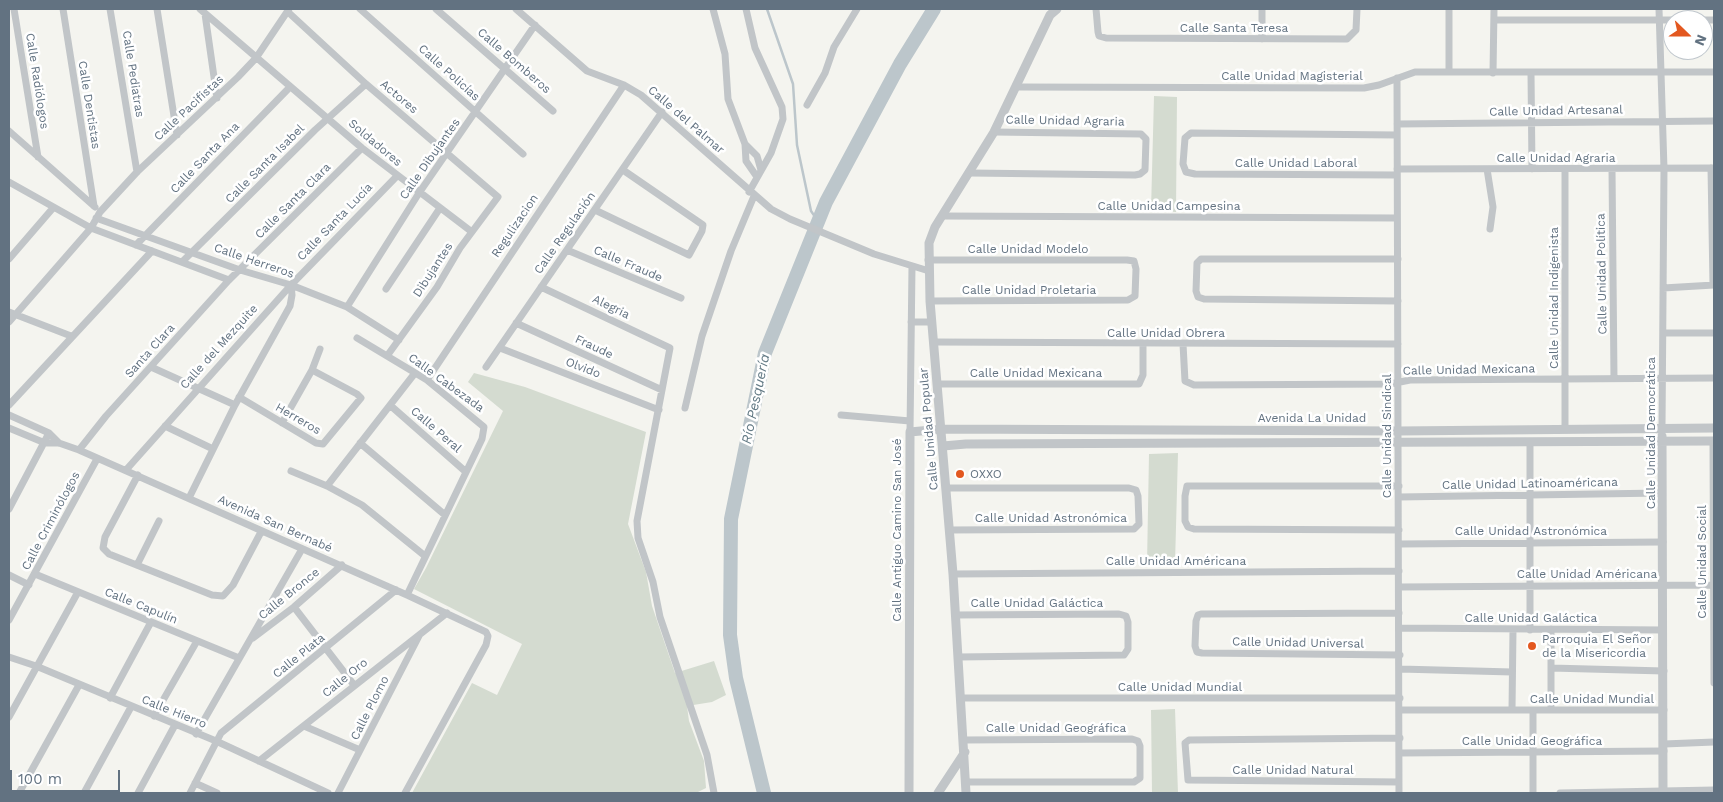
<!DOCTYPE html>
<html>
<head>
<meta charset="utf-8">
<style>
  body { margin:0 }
  #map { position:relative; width:1723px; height:802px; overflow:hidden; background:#f4f4ef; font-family:"Work Sans",sans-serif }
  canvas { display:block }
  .frame { position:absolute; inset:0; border:10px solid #627281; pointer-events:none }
  .north { position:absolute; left:1663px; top:10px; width:50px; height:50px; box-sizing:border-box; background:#fff; border:1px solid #c0c7cd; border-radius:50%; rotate:112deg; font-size:14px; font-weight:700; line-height:20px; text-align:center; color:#627281 }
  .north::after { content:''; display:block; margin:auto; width:18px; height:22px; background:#e35820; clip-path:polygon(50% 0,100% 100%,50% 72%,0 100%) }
  .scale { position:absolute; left:10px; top:770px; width:110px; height:22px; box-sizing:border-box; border:2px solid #627281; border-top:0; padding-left:6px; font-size:15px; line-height:18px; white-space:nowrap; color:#627281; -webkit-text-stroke:4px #fff; paint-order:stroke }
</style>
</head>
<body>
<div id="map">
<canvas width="1723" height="802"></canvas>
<div class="frame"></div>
<div class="north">N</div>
<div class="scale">100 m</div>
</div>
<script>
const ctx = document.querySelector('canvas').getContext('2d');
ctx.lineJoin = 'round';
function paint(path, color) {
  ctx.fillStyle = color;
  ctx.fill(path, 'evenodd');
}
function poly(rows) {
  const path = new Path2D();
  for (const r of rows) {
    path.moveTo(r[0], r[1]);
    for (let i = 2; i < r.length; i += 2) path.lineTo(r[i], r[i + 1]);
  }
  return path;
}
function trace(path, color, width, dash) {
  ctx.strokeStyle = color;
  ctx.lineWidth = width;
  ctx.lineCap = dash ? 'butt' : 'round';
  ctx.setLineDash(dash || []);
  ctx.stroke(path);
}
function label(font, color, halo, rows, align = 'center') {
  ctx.font = font + ' "Work Sans",sans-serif';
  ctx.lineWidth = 5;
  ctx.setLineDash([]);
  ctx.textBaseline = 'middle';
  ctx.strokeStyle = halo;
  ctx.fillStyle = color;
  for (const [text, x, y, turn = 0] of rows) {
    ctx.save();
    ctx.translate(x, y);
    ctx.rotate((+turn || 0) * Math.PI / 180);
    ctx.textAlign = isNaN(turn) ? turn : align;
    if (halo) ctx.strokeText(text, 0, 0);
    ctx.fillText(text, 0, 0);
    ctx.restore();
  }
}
paint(poly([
  [1154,96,1177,97,1176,212,1151,210],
  [474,373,525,387,646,432,628,524,646,572,652,606,675,673,714,661,726,695,712,702,687,706,689,721,704,761,706,788,696,793,412,793,472,683,497,695,522,644,414,589,426,568,503,411,468,382],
  [1178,453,1175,564,1147,564,1149,454],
  [1175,709,1178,793,1152,793,1151,710]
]), '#d4dbd0');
trace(poly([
  [767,9,793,84,797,145,811,211,818,221]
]), '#bcc6cb', 2.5);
trace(poly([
  [764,793,736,678,730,635,731,519,765,353,826,202,900,64,934,9]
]), '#bcc6cb', 14);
trace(poly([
  [14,9,38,157],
  [63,9,94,206],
  [110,9,137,172],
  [157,9,177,135],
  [200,9,362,148,472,232],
  [360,9,523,154],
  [436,9,553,111],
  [516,9,587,71,624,85,641,95,771,209,790,219,874,254,929,271],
  [713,9,725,54,728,99,745,144,746,161,757,177],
  [746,9,755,48,782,107,783,119,771,153,749,192],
  [1096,9,1098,32,1099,36,1106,38,1347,39,1356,30,1357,9],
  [1262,9,1262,39],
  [1449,9,1449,71],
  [1659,9,1664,169,1662,428],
  [288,12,366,84,498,197,460,248,437,287,387,356],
  [205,14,217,98],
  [1494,20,1714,20],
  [1493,73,1494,9],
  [1531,73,1532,169],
  [1397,78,1399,793],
  [1017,87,1364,88,1379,85,1415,72,1714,72],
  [807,105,825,73,834,47,857,9],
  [1397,124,1714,121],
  [9,131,95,207],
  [1397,135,1191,133,1185,138,1183,164,1186,172,1195,174,1397,175],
  [745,144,757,156,761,170],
  [1711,168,1713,285],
  [1397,169,1714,168],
  [1487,169,1493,207,1490,229],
  [1565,169,1565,428],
  [1612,169,1614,378],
  [970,173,1135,175,1140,174,1145,170,1146,139,1141,134,994,132],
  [9,182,91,228,229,280],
  [595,210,689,255,702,231,703,225,623,170],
  [942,216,1397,218],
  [96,218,240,270,291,285,347,307,399,340],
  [136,245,290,87],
  [567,250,681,298],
  [9,259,53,208],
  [1398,259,1201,259,1197,263,1196,291,1198,297,1204,299,1398,301],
  [928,260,1127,260,1134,261,1136,269,1135,296,1128,300,930,301],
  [182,262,315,130,366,84],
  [541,287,670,348,637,521,638,538,653,582,660,617,707,755,714,793],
  [1663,288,1714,285],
  [386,289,440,208],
  [347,307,419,193,535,25],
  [9,312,71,336],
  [9,322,91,228,100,212,137,172,238,77,256,58,289,9],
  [911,322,932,322],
  [516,323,662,390],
  [1664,333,1714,333],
  [357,338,427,380,484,427,482,439,407,595],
  [934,342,1398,344],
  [1183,344,1185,381,1194,385,1390,384,1410,380,1714,378],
  [500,348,659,410],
  [151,367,235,405],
  [486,367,662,112],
  [427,380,624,85],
  [937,384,1139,384,1143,375,1143,344],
  [239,397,316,443,323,444,361,398,357,394,312,370],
  [9,405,152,251],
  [391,406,466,472],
  [685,408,702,336,731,251,754,196],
  [9,415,49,433,59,443],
  [841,415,910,421],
  [282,423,312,370,320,349],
  [165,426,213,449],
  [9,428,45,443,59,443,79,450,407,595,486,632,488,636,486,645,405,793],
  [910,432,912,266],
  [1713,441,1714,683],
  [360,443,445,515],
  [79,450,106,416,229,280,362,148],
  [126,470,291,285,397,176],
  [291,471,327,486,362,505,425,556],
  [138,475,105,537,103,548,109,554,212,595,223,596,233,585,261,532],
  [327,486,415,373],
  [946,488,1129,488,1136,490,1138,496,1139,524,1134,529,949,530],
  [1399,497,1662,493],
  [189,498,235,405,290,306,292,295,291,285],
  [9,509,49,433],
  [1399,530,1194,529,1188,527,1185,521,1185,496,1187,486,1399,486],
  [1399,544,1663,542],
  [137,565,159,521],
  [35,574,239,658],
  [953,574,1399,571],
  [9,575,29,585],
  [1399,587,1714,585],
  [294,607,354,685],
  [1399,613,1201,614,1198,615,1196,621,1195,646,1197,652,1202,653,1400,655],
  [955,615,1119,614,1126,616,1128,622,1128,649,1124,655,958,657],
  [9,620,97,459],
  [1400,628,1663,630],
  [1530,630,1530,443],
  [253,638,294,607,342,565],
  [9,657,36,666,216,741,328,793],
  [1551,668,1664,671],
  [1400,669,1512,672],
  [110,698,151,622],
  [961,698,1400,698],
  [1551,709,1551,629],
  [1400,710,1664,710],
  [1512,710,1513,630],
  [1533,710,1533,793],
  [154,716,197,641],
  [9,717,78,592],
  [304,726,360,750],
  [196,734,302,549],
  [964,740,1132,739,1138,741,1140,746,1140,778,1134,782,966,782],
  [1664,744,1714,742],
  [1400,753,1664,751],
  [259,761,447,613],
  [1399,782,1188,780,1185,743,1189,740,1400,738],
  [195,783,217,793],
  [19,793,79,685],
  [84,793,131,707],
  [138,793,175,725],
  [190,793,221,733,396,590],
  [338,793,419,636],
  [1560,793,1714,790]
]), '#c1c5c8', 7);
trace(poly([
  [1662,436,1663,793],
  [943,446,966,444,1714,441],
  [909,793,910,432,942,429,1398,431,1714,428],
  [938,793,965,752],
  [966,793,953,574,930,301,929,243,935,227,994,132,1050,15,1057,9]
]), '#c1c5c8', 9);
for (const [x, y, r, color] of [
  [960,474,5,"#e35820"],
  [1532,646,5,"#e35820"]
]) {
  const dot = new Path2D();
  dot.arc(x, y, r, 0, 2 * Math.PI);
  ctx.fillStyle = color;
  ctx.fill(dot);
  trace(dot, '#fff', 2);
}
label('12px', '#627281', '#fff', [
  ["Calle Santa Teresa",1234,28],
  ["Calle Bomberos",514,61,41],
  ["Calle Policías",449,73,42],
  ["Calle Pediatras",133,74,81],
  ["Calle Unidad Magisterial",1292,76],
  ["Calle Radiólogos",37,81,81],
  ["Actores",399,97,40],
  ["Calle Dentistas",89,105,81],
  ["Calle Pacifistas",189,108,-43],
  ["Calle Unidad Artesanal",1556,111,-1],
  ["Calle del Palmar",686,120,41],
  ["Calle Unidad Agraria",1065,121,1],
  ["Soldadores",375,143,40],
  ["Calle Santa Ana",205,158,-46],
  ["Calle Unidad Agraria",1556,158],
  ["Calle Dibujantes",430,159,-55],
  ["Calle Unidad Laboral",1296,163],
  ["Calle Santa Isabel",265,164,-45],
  ["Calle Santa Clara",293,201,-45],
  ["Calle Unidad Campesina",1169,206],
  ["Calle Santa Lucía",335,222,-46],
  ["Regulizacion",515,226,-56],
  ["Calle Regulación",565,233,-55],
  ["Calle Unidad Modelo",1028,249],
  ["Calle Herreros",254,261,19],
  ["Calle Fraude",628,264,23],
  ["Dibujantes",433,270,-57],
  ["Calle Unidad Política",1602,274,-91],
  ["Calle Unidad Proletaria",1029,290],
  ["Calle Unidad Indigenista",1554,298,-90],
  ["Alegria",611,307,26],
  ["Calle Unidad Obrera",1166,333],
  ["Calle del Mezquite",219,347,-48],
  ["Fraude",594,347,25],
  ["Santa Clara",150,351,-48],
  ["Olvido",583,368,21],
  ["Calle Unidad Mexicana",1469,370,-1],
  ["Calle Unidad Mexicana",1036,373],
  ["Calle Cabezada",446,383,36],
  ["Avenida La Unidad",1312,418],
  ["Herreros",298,419,30],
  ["Calle Unidad Popular",929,429,-95],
  ["Calle Peral",436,430,41],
  ["Calle Unidad Democrática",1651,433,-90],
  ["Calle Unidad Sindical",1387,436,-90],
  ["Calle Unidad Latinoaméricana",1530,484,-1],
  ["Calle Unidad Astronómica",1051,518],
  ["Calle Criminólogos",51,521,-62],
  ["Avenida San Bernabé",275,524,24],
  ["Calle Antiguo Camino San José",897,530,-90],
  ["Calle Unidad Astronómica",1531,531],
  ["Calle Unidad Américana",1176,561],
  ["Calle Unidad Social",1702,562,-90],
  ["Calle Unidad Américana",1587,574],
  ["Calle Bronce",289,594,-39],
  ["Calle Unidad Galáctica",1037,603],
  ["Calle Capulín",141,606,22],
  ["Calle Unidad Galáctica",1531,618],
  ["Calle Unidad Universal",1298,643,1],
  ["Calle Plata",299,656,-39],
  ["Calle Oro",345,678,-39],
  ["Calle Unidad Mundial",1180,687],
  ["Calle Unidad Mundial",1592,699],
  ["Calle Plomo",370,708,-63],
  ["Calle Hierro",174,712,22],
  ["Calle Unidad Geográfica",1056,728],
  ["Calle Unidad Geográfica",1532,741],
  ["Calle Unidad Natural",1293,770]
]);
label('12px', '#627281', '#fff', [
  ["OXXO",970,474],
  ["Parroquia El Señor",1542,639],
  ["de la Misericordia",1542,653]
], 'left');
label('italic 14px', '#637a85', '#fff', [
  ["Río Pesquería",756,399,-78]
]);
</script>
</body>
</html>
